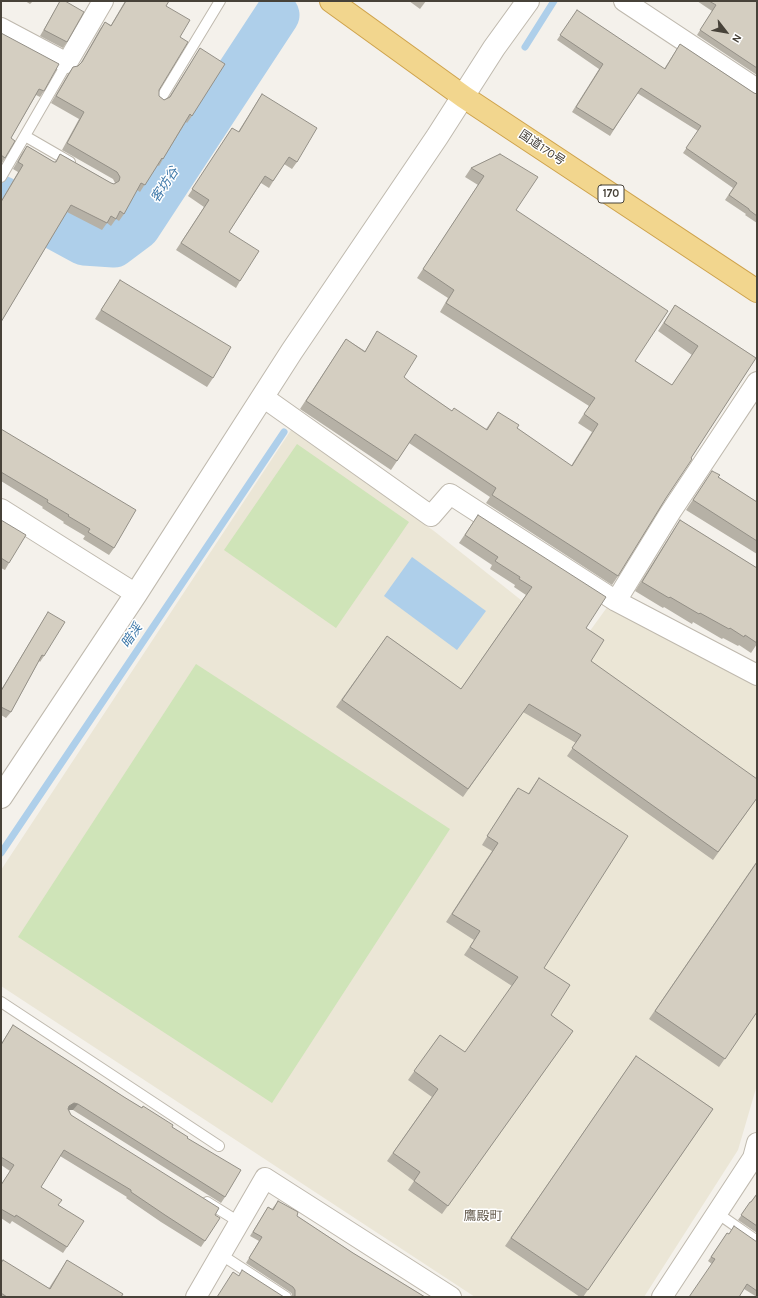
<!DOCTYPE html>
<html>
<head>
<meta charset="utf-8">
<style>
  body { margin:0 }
  #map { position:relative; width:758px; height:1298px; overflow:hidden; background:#f4f1eb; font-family:Karla,sans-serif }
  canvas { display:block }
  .frame { position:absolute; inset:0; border:2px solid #474239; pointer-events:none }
  .north { position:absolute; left:706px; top:12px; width:40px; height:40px; -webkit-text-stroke:3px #fff; paint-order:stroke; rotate:121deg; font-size:11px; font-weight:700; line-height:16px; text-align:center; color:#474239 }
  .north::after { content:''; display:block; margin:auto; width:14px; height:18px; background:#474239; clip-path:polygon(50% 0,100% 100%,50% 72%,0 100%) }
</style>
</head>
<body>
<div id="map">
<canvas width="758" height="1298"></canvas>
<div class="frame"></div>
<div class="north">N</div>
</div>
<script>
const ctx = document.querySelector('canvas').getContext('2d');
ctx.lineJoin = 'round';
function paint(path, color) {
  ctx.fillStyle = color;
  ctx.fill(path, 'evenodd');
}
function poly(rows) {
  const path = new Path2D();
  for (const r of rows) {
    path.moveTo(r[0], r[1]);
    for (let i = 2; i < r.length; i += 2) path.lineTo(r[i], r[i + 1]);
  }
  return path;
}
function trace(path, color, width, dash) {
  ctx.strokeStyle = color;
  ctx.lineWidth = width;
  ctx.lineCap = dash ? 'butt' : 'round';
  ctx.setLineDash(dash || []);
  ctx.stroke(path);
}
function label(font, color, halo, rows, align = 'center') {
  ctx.font = font + ' Karla,"Noto Sans JP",sans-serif';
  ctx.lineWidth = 3;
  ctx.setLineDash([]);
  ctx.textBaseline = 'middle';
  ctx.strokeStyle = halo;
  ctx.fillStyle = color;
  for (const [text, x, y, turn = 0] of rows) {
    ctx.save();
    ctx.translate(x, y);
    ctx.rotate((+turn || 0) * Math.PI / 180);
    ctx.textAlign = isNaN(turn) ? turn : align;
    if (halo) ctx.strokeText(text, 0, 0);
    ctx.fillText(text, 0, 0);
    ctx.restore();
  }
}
paint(poly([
  [291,430,434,531,579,646,608,606,757,682,757,1085,738,1150,644,1297,475,1297,1,986,1,870]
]), '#ebe6d6');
paint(poly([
  [297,444,409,522,336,628,224,550],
  [196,664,450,829,272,1103,18,937]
]), '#cfe4b8');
paint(poly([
  [412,557,486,611,457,650,384,596]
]), '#aecfea');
trace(poly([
  [525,47,554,1],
  [1,853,284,432]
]), '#aecfea', 7);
trace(poly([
  [1,198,84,243,114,245,138,227,277,15]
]), '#aecfea', 45);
const service = poly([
  [160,100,220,1],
  [25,136,70,162],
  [1,177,67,63],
  [1,1002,219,1146],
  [207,1202,239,1222],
  [717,1213,757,1241],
  [220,1254,286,1297]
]);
const minor = poly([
  [624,1,757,89],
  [1,28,67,63,103,1],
  [263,397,431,516,450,494,616,601,757,675],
  [1,509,136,594],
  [616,601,670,513,757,382],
  [196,1297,265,1178,451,1297],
  [662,1297,753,1158,757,1143]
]);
const tertiary = poly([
  [1,797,136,594,292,351,437,137,494,48,528,1]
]);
const trunk = poly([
  [331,1,464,97,757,291]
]);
trace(service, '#bfb9ae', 12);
trace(minor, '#bfb9ae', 22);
trace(tertiary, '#bfb9ae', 24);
trace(trunk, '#cea24b', 24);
trace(service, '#fff', 10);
trace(minor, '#fff', 20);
trace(tertiary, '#fff', 22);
trace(trunk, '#f2d68e', 22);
paint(poly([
  [25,1,33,1,30,4],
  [60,1,67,42,63,48,40,36],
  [125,1,169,1,166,6,180,37,159,90,159,96,164,100,169,97,200,48,192,116,187,123,186,122,163,159,159,166,157,165,140,192,137,190,124,214,119,221,116,219,111,226,107,223,102,230,67,212,1,322,1,201,18,172,13,169,22,153,27,146,54,162,55,162,60,154,111,183,114,184,115,183,113,179,62,150,79,119,51,103,68,74,73,67,78,66,80,64,100,29,105,22,111,25],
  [409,1,426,1,420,9],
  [697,1,757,1,757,75,697,35,712,11],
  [577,10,664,69,680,44,754,93,757,94,757,223,745,215,746,214,725,200,733,188,683,153,698,131,637,93,610,136,572,112,599,69,557,40],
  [1,33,44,91,40,97,36,95,11,138,5,158,2,163,1,163],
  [262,94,297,162,292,169,284,164,269,188,261,183,229,232,240,281,236,288,176,250,204,207,188,196,232,128,238,132],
  [500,154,516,210,635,361,672,385,692,355,658,331,675,305,756,358,691,458,618,576,612,585,486,503,490,497,409,443,391,470,300,409,346,339,365,351,377,331,404,377,410,382,452,411,486,429,498,412,517,428,571,466,592,432,578,423,589,406,440,312,448,298,417,278,478,185,465,177,471,168],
  [120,280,213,378,207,387,95,319],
  [1,429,114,548,109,555,83,539,85,536,63,523,64,522,42,508,43,507,1,481],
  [718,477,757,502,757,554,686,510,706,480],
  [478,515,586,628,591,661,757,798,713,860,567,756,576,743,523,712,463,797,336,707,387,636,461,689,526,595,514,587,515,585,490,569,492,565,459,543],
  [1,520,9,563,5,570,1,568],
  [680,520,757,568,757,644,751,653,739,645,738,646,723,638,722,639,693,622,692,624,664,607,663,608,635,591,674,529],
  [48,612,44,656,40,662,39,661,11,712,6,718,1,715,1,690],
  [539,778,544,968,551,1015,573,1031,442,1214,408,1190,414,1181,387,1161,432,1097,408,1080,440,1035,465,1052,512,986,464,955,474,940,446,922,492,851,482,845,512,796,518,788,528,794],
  [757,861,757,1012,719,1067,649,1019],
  [13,1025,124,1097,172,1127,187,1138,225,1197,221,1203,73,1110,68,1110,71,1115,215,1215,205,1241,201,1247,161,1222,126,1198,127,1197,60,1156,41,1187,58,1205,67,1247,63,1253,12,1221,10,1224,1,1218,1,1185,10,1171,1,1165,1,1044],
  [636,1056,713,1109,583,1297,580,1297,505,1246],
  [757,1193,757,1233,738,1220],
  [278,1201,297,1216,353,1253,425,1297,292,1297,292,1294,290,1292,246,1263,259,1241,250,1236,268,1207,272,1209],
  [727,1233,729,1234,757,1242,757,1297,744,1289,708,1261],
  [67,1260,121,1297,1,1297,1,1263,49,1288]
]), '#b6b1a6');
paint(poly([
  [74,1103,78,1104,73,1110,70,1110,65,1112,69,1106]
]), '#949087');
const building = poly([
  [60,1,65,1,84,12,67,42,44,30,60,1],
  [126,1,169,1,166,6,190,20,180,37,188,42,159,90,159,96,164,100,170,97,200,48,225,64,192,116,190,114,163,159,162,158,145,185,141,183,124,214,120,211,116,219,111,216,107,223,71,205,1,322,1,202,23,165,18,162,27,146,54,162,56,162,60,154,111,183,114,184,119,181,120,177,117,172,67,143,84,112,56,96,73,67,78,66,82,62,105,22,111,26,126,1],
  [709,1,757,1,757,68,700,30,716,5,709,1],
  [577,10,665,69,680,44,754,93,757,94,757,216,749,210,749,209,729,195,737,183,686,148,701,126,641,88,613,130,576,107,603,64,560,35,577,10],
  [1,33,59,64,44,91,39,89,11,138,15,141,5,158,1,155,1,33],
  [262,94,317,128,297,162,289,157,273,181,265,176,229,232,259,251,240,281,181,243,209,200,192,189,232,128,239,132,262,94],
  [500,154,538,177,516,210,668,311,635,361,672,385,698,346,664,323,675,305,756,358,691,458,692,459,666,498,618,576,492,495,496,488,415,434,397,461,306,401,346,339,365,352,377,331,417,356,404,377,410,382,452,411,454,408,487,430,498,412,519,425,517,428,572,466,598,424,584,414,595,398,446,303,454,290,423,269,484,176,471,168,500,154],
  [120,280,231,347,213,378,101,310,120,280],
  [1,429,136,510,114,548,88,532,90,529,68,516,69,515,47,502,48,500,1,472,1,429],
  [712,471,720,475,718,477,757,502,757,541,693,500,712,471],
  [478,515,606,597,586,628,604,640,591,661,757,779,757,798,718,852,572,748,581,735,529,704,468,789,342,700,387,636,461,689,532,587,519,579,520,577,495,561,498,557,465,535,478,515],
  [1,520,26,535,9,563,1,558,1,520],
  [680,520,757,568,757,643,745,635,744,637,730,628,729,629,700,613,699,614,670,597,669,598,642,582,680,520],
  [48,612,65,622,44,656,42,655,11,712,1,707,1,691,48,612],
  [539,778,628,836,544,968,570,985,551,1015,573,1031,448,1206,414,1181,420,1172,393,1153,438,1089,414,1071,440,1035,465,1052,518,977,470,947,480,931,452,914,498,843,487,836,518,788,529,794,539,778],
  [757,862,757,1012,725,1059,655,1011,757,862],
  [13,1025,124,1097,142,1108,143,1106,173,1125,172,1127,188,1137,187,1138,241,1170,225,1197,78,1104,74,1103,69,1106,68,1109,71,1115,219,1208,215,1215,220,1218,205,1241,165,1215,131,1192,131,1190,64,1150,41,1187,62,1200,58,1205,84,1221,67,1247,16,1215,15,1217,1,1209,1,1185,14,1165,1,1157,1,1045,13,1025],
  [636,1056,713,1109,588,1290,511,1238,636,1056],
  [757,1194,757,1226,741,1215,750,1202,751,1202,757,1194],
  [278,1201,298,1212,297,1216,353,1253,425,1297,293,1297,295,1296,295,1290,293,1287,249,1258,262,1237,253,1232,268,1207,273,1210,278,1201],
  [734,1226,757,1242,757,1291,747,1284,739,1297,689,1297,715,1259,711,1257,727,1233,729,1234,734,1226],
  [3,1260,50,1289,67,1260,123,1294,121,1297,7,1297,1,1293,1,1263,3,1260],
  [242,1270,284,1297,217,1297,233,1272,239,1276,242,1270]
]);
paint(building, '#d4cec1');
trace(building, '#949087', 1);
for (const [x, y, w] of [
  [611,194,26]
]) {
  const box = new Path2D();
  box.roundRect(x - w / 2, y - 9, w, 18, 3);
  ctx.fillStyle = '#fff';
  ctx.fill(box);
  trace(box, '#474239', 1);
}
label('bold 11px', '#474239', null, [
  ["170",611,194]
]);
label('12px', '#474239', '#fff', [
  ["国道170号",542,148,34]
]);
label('italic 13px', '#3d78a9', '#fff', [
  ["客坊谷",165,185,-57],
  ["暗渓",132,636,-56]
]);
label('13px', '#696052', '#fff', [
  ["鷹殿町",483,1216]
]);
</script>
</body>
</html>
